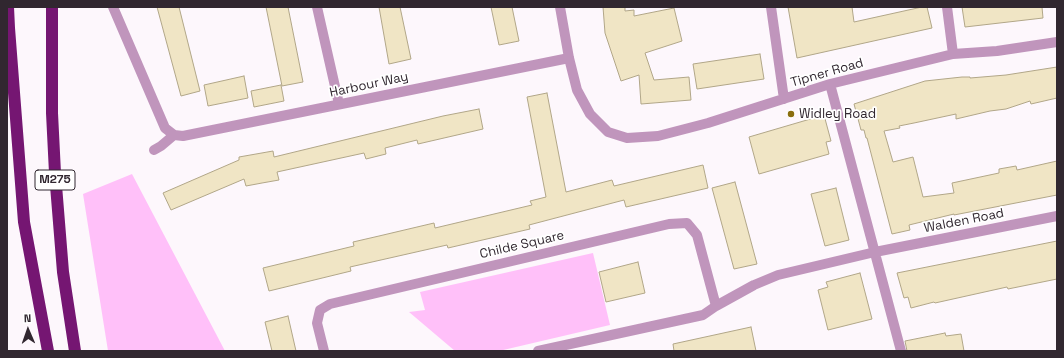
<!DOCTYPE html>
<html>
<head>
<meta charset="utf-8">
<style>
  body { margin:0 }
  #map { position:relative; width:1064px; height:358px; overflow:hidden; background:#fdf7fc; font-family:"Space Grotesk",sans-serif }
  canvas { display:block }
  .frame { position:absolute; inset:0; border:8px solid #312730; pointer-events:none }
  .north { position:absolute; left:8px; top:310px; width:40px; height:40px; -webkit-text-stroke:3px #fff; paint-order:stroke; rotate:358deg; font-size:11px; font-weight:700; line-height:16px; text-align:center; color:#312730 }
  .north::after { content:''; display:block; margin:auto; width:14px; height:18px; background:#312730; clip-path:polygon(50% 0,100% 100%,50% 72%,0 100%) }
</style>
</head>
<body>
<div id="map">
<canvas width="1064" height="358"></canvas>
<div class="frame"></div>
<div class="north">N</div>
</div>
<script>
const ctx = document.querySelector('canvas').getContext('2d');
ctx.lineJoin = 'round';
function paint(path, color) {
  ctx.fillStyle = color;
  ctx.fill(path, 'evenodd');
}
function poly(rows) {
  const path = new Path2D();
  for (const r of rows) {
    path.moveTo(r[0], r[1]);
    for (let i = 2; i < r.length; i += 2) path.lineTo(r[i], r[i + 1]);
  }
  return path;
}
function trace(path, color, width, dash) {
  ctx.strokeStyle = color;
  ctx.lineWidth = width;
  ctx.lineCap = dash ? 'butt' : 'round';
  ctx.setLineDash(dash || []);
  ctx.stroke(path);
}
function label(font, color, halo, rows, align = 'center') {
  ctx.font = font + ' "Space Grotesk",sans-serif';
  ctx.lineWidth = 3.5;
  ctx.setLineDash([]);
  ctx.textBaseline = 'middle';
  ctx.strokeStyle = halo;
  ctx.fillStyle = color;
  for (const [text, x, y, turn = 0] of rows) {
    ctx.save();
    ctx.translate(x, y);
    ctx.rotate((+turn || 0) * Math.PI / 180);
    ctx.textAlign = isNaN(turn) ? turn : align;
    if (halo) ctx.strokeText(text, 0, 0);
    ctx.fillText(text, 0, 0);
    ctx.restore();
  }
}
paint(poly([
  [132,174,225,351,108,351,83,194],
  [593,253,610,325,499,351,455,351,409,312,425,310,420,292]
]), '#ffc0f9');
const building = poly([
  [157,7,179,7,200,91,181,96,157,7],
  [266,7,288,7,303,82,282,86,266,7],
  [379,7,400,7,411,59,389,64,379,7],
  [491,7,512,7,519,41,499,45,491,7],
  [603,7,625,7,625,11,634,10,634,16,674,8,682,41,645,53,654,80,689,77,691,100,641,104,639,75,621,81,605,33,603,7],
  [788,7,852,7,854,22,922,7,927,7,932,28,797,58,788,7],
  [962,7,1042,7,1043,18,965,27,962,7],
  [760,54,764,79,697,89,693,64,760,54],
  [1057,67,1057,98,1031,104,1030,101,1006,109,990,111,956,119,956,114,914,123,899,126,900,128,884,131,893,162,913,157,923,197,954,193,952,183,999,173,999,169,1016,166,1017,170,1057,161,1057,195,954,215,954,214,909,225,910,230,892,234,867,138,866,138,864,130,861,130,854,104,925,81,962,77,970,77,970,78,1006,75,1057,67],
  [244,76,248,98,208,106,204,85,244,76],
  [281,85,284,101,254,107,251,91,281,85],
  [547,93,566,192,612,180,614,186,703,165,708,188,626,207,624,200,529,225,530,229,448,248,447,245,350,267,351,271,269,291,263,268,354,246,353,242,379,236,434,223,435,228,532,205,530,201,546,197,527,97,547,93],
  [479,109,483,129,418,144,417,140,385,148,386,154,366,159,364,153,277,172,279,180,262,183,246,186,244,179,171,210,163,193,239,160,239,157,273,151,274,157,443,116,479,109],
  [824,115,831,141,826,142,829,154,759,174,749,137,824,115],
  [735,182,757,264,734,269,712,188,735,182],
  [836,188,849,240,825,246,811,194,836,188],
  [1057,241,1057,279,1008,289,1007,287,935,303,934,302,911,308,908,297,904,298,897,273,1057,241],
  [638,262,645,293,606,302,599,272,638,262],
  [860,273,872,319,828,330,818,290,828,287,826,282,860,273],
  [288,316,296,351,272,351,265,322,288,316],
  [751,327,756,351,674,351,673,344,751,327],
  [945,333,946,336,961,334,964,351,907,351,905,341,945,333]
]);
paint(building, '#f0e5c5');
trace(building, '#b1a688', 1);
trace(poly([
  [113,7,165,128,174,135,183,136,569,58],
  [317,7,339,104],
  [560,7,569,58,577,90,590,114,608,132,627,138,658,136,708,123,830,84,953,54,997,51,1057,42],
  [771,7,784,99],
  [947,7,953,54],
  [830,84,901,351],
  [154,150,161,146,174,135],
  [324,351,317,323,320,310,330,304,669,224,687,223,697,235,716,306],
  [538,351,703,315,716,306,754,285,778,275,875,252,1057,216]
]), '#c095bc', 10);
trace(poly([
  [8,7,9,28,24,222,48,351],
  [52,7,52,113,55,173,63,272,75,351]
]), '#751672', 12);
for (const [x, y, r, color] of [
  [791,114,4,"#8a6e0e"]
]) {
  const dot = new Path2D();
  dot.arc(x, y, r, 0, 2 * Math.PI);
  ctx.fillStyle = color;
  ctx.fill(dot);
  trace(dot, '#fff', 1.5);
}
for (const [x, y, w] of [
  [55,180,40]
]) {
  const box = new Path2D();
  box.roundRect(x - w / 2, y - 10, w, 20, 3);
  ctx.fillStyle = '#fff';
  ctx.fill(box);
  trace(box, '#312730', 1);
}
label('bold 12px', '#312730', null, [
  ["M275",55,180]
]);
label('13px', '#312730', '#fff', [
  ["Tipner Road",827,73,-16],
  ["Harbour Way",369,85,-12],
  ["Walden Road",964,221,-11],
  ["Childe Square",522,245,-13]
]);
label('13px', '#312730', '#fff', [
  ["Widley Road",799,114]
], 'left');
</script>
</body>
</html>
